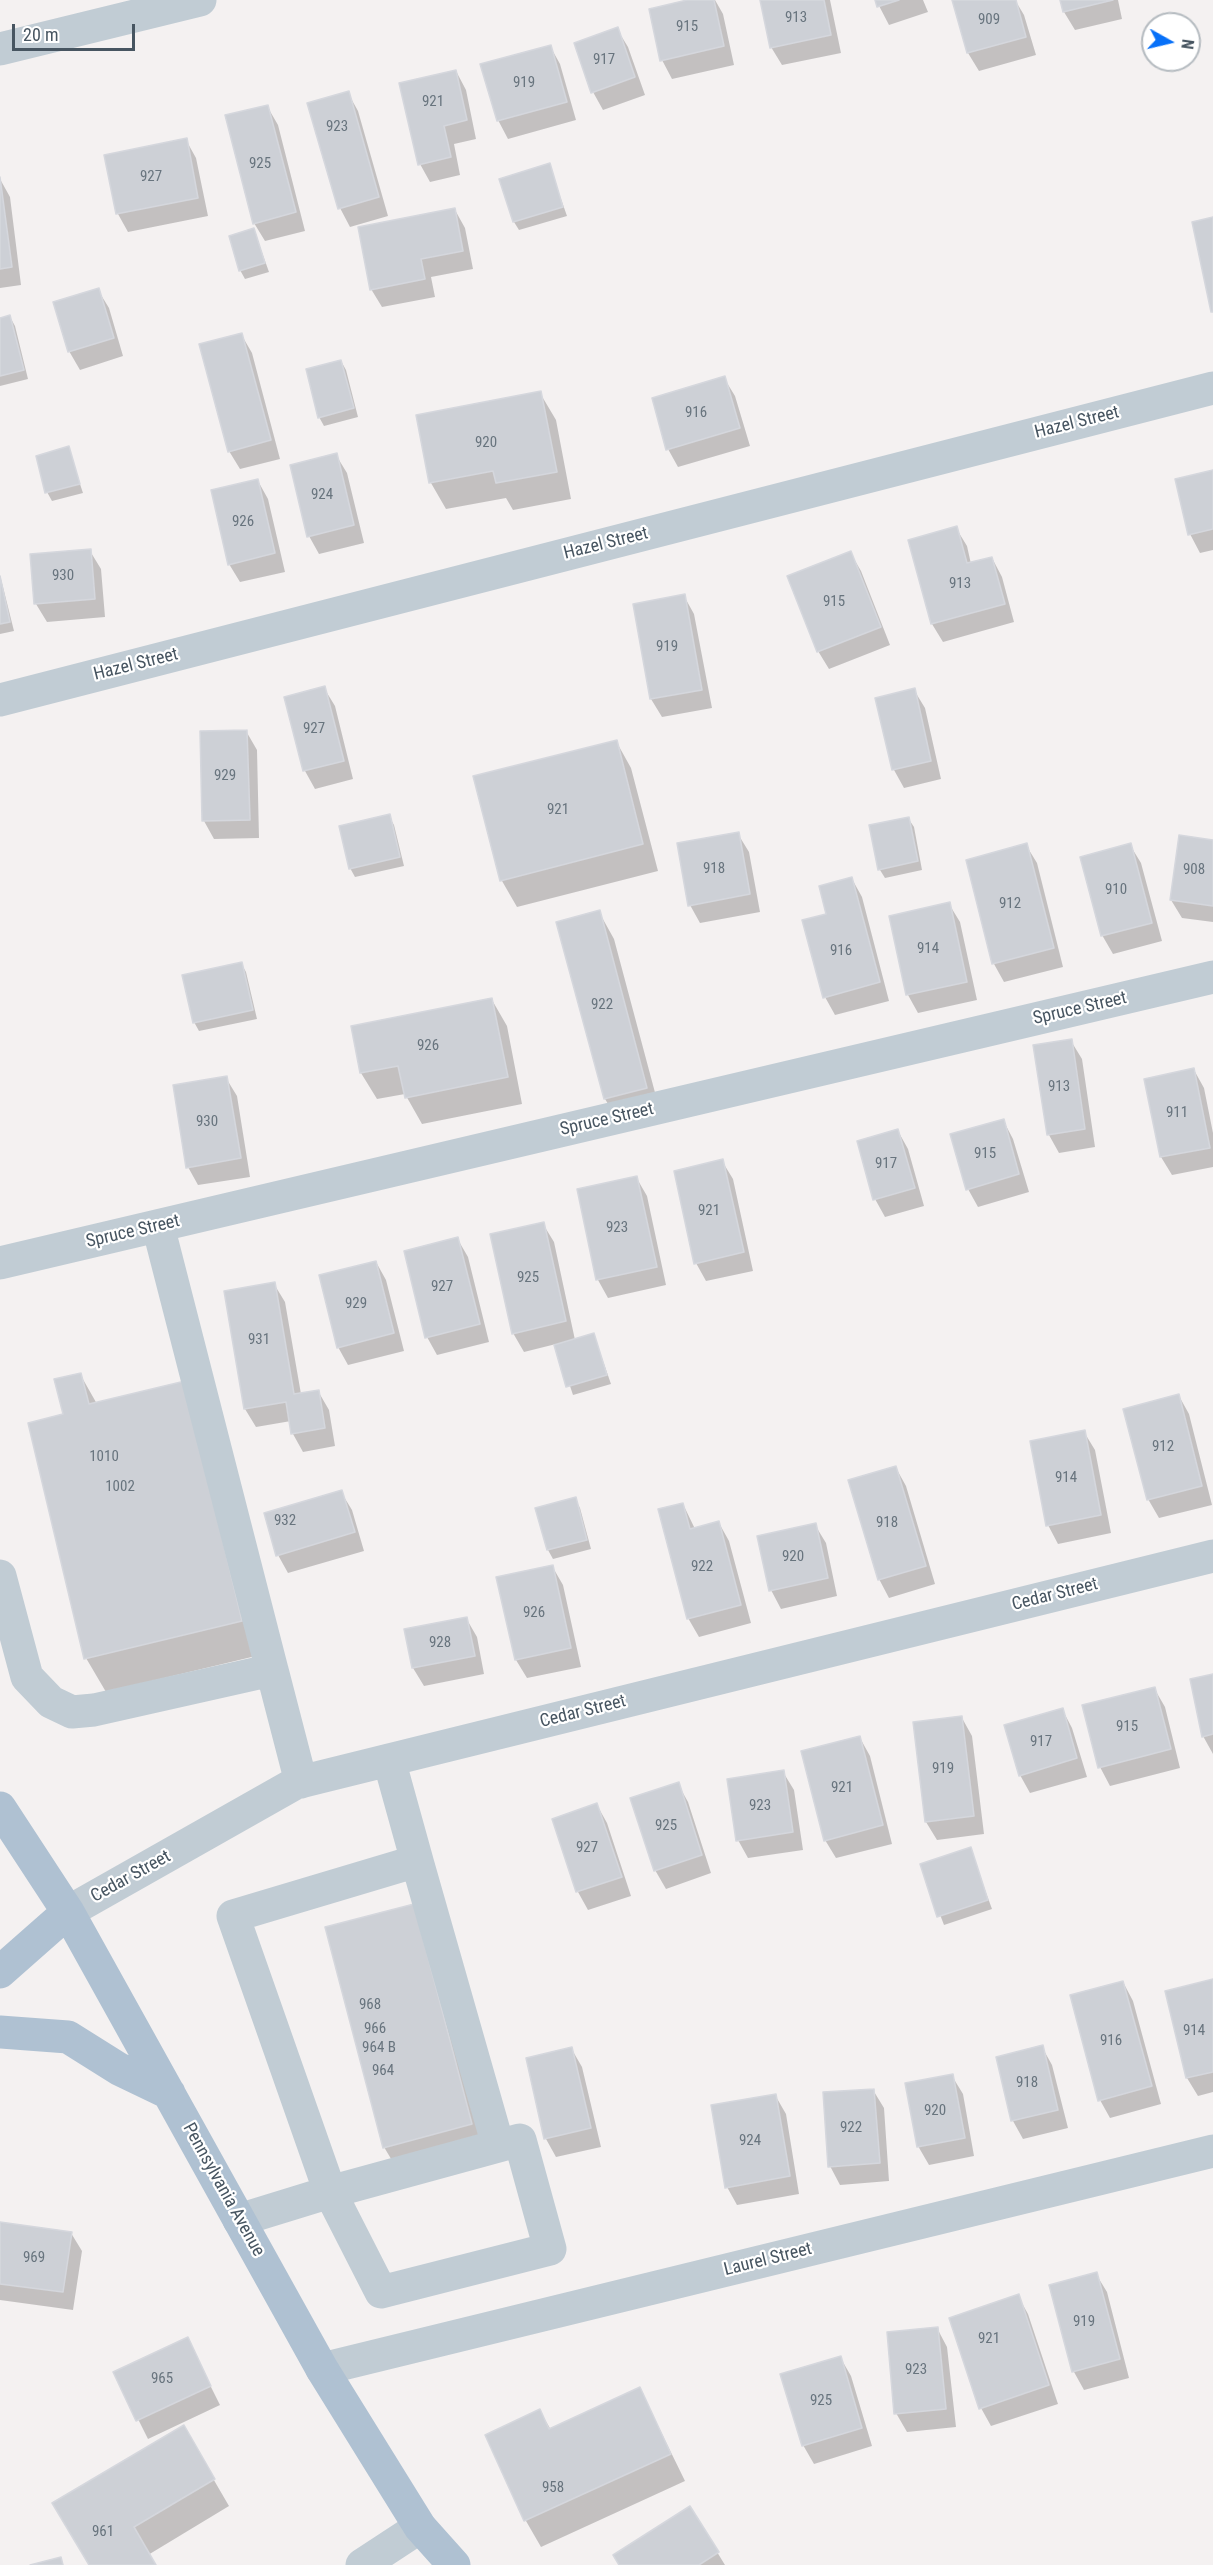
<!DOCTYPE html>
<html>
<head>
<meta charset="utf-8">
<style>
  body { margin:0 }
  #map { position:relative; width:1213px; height:2565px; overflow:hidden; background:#f4f1f1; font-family:"Roboto Condensed",sans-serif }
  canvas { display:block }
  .north { position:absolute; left:1141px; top:12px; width:60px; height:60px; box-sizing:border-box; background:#fff; border:2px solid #b5bbc0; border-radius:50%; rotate:98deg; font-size:16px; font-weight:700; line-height:24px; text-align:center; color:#475561 }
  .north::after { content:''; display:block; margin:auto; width:21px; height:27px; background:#0770f8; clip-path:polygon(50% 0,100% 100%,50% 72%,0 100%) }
  .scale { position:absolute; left:12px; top:24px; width:123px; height:27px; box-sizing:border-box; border:3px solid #475561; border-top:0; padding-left:8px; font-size:18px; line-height:21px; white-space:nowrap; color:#475561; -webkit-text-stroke:4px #fff; paint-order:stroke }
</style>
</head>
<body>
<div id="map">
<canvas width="1213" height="2565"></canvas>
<div class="north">N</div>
<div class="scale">20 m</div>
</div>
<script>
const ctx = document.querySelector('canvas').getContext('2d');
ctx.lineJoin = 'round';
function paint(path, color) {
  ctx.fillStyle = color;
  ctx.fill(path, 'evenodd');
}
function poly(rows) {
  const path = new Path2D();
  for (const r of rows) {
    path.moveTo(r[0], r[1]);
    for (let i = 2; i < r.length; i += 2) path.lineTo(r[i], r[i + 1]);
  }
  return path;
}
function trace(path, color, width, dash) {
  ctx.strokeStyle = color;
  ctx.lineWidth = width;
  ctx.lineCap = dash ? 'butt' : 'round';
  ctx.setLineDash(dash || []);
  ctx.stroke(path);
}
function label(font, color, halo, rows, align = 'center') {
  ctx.font = font + ' "Roboto Condensed",sans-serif';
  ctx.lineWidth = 4.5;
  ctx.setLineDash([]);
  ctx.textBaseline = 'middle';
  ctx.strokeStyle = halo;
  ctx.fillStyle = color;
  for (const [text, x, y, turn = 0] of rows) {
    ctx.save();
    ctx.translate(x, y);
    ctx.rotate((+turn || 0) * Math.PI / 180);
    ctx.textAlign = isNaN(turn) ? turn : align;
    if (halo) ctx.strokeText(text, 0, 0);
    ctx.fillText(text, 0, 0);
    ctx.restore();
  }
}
paint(poly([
  [693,0,715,0,723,14,734,65,672,79,662,60],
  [762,0,830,0,841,53,782,65,771,47],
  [876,0,923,0,928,12,889,25],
  [954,0,1015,0,1024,15,1036,55,979,71,968,53],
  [1061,0,1118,0,1122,19,1075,30,1064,12],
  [617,29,628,47,645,95,603,110,593,92],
  [550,46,560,64,576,120,508,139,498,120],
  [456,71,466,90,476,139,454,144,460,175,430,182,420,164],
  [348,93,358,111,388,216,350,227,340,208],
  [267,106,278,125,305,231,265,241,254,223],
  [186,140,196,158,208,216,128,232,118,214],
  [549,165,567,216,519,230,514,222],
  [0,179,10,197,21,285,0,288],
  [455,210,465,228,473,269,431,277,435,297,382,307,371,289],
  [254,230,269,272,245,279,240,270],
  [98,290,109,308,123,356,80,370,69,351],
  [10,317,15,326,28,379,0,386,0,319],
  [241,334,252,353,280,459,240,469,229,451],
  [341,361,346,370,358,417,324,426,319,417],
  [724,378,735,396,750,446,678,467,668,449],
  [540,393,556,420,571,499,513,510,506,498,446,509,431,483],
  [68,448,83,493,52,501,47,492],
  [336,455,347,473,364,543,319,554,309,536],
  [1213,472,1213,550,1200,553,1190,534],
  [258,481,268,499,285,572,240,582,229,564],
  [956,528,967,546,971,564,992,558,1002,577,1014,622,943,642,932,624,909,541],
  [90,551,101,569,105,617,47,622,36,604],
  [850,552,861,571,890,645,829,669,818,651],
  [0,575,14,631,0,634],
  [684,596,694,614,712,708,662,717,651,699],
  [324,688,335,706,353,779,315,789,305,771,286,698],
  [914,690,925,708,941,779,904,788,894,770,877,699],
  [246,731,257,750,259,838,214,839,204,821],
  [616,741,631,768,658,871,517,907,502,881,475,777],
  [389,816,394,825,404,866,355,877,350,868],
  [908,818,914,827,922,870,885,878,880,870,871,826],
  [738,834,749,852,760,912,700,923,690,905],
  [1213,841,1213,922,1182,918,1171,900],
  [1026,845,1037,863,1063,967,1004,982,994,964,968,861],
  [1130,845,1141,863,1162,941,1113,954,1102,935],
  [852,879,862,897,889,1001,835,1015,825,997,828,915],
  [949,904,960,922,977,1000,918,1013,908,995],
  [599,912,614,939,661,1115,621,1125,605,1099],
  [241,963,246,972,257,1019,199,1031,194,1022],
  [492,1000,507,1026,522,1104,422,1124,405,1094,377,1099,361,1073],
  [1071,1041,1082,1059,1095,1147,1059,1153,1049,1135,1035,1047],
  [1194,1070,1204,1088,1213,1133,1213,1167,1172,1175,1161,1157,1146,1080],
  [226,1078,237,1096,250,1177,198,1185,188,1167],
  [1003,1120,1013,1139,1029,1192,978,1207,968,1189],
  [898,1131,908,1149,924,1206,885,1217,875,1199],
  [722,1161,733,1179,753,1271,706,1281,696,1263],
  [636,1177,647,1196,666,1285,608,1298,598,1280,579,1190],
  [543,1224,554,1242,575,1340,594,1335,611,1384,573,1395,556,1344,524,1352,513,1333],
  [457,1238,468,1257,489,1342,437,1355,427,1337],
  [376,1262,386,1280,404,1351,348,1365,338,1347],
  [274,1284,285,1302,301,1394,318,1391,329,1410,335,1446,303,1452,293,1434,291,1421,256,1427,245,1409],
  [80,1374,97,1404,204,1417,260,1655,106,1692,86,1658,65,1415],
  [1179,1396,1189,1414,1212,1505,1159,1518,1148,1499],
  [1084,1432,1095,1450,1111,1533,1058,1544,1048,1525],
  [896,1468,906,1486,935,1584,889,1598,879,1579],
  [341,1492,352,1510,364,1551,288,1573,278,1555],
  [575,1499,580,1508,591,1549,553,1559,548,1550,537,1509],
  [683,1504,695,1529,719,1523,729,1541,751,1623,699,1637,688,1618],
  [815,1525,826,1543,837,1596,781,1609,771,1590],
  [552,1566,563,1585,581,1667,527,1678,516,1660,498,1578],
  [466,1618,477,1637,484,1674,424,1686,413,1668,406,1631],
  [1213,1676,1213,1754,1203,1736],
  [1154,1688,1165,1707,1180,1768,1110,1786,1100,1767],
  [1062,1709,1072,1728,1087,1777,1030,1793,1020,1775],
  [962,1718,972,1736,984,1834,937,1840,926,1822,914,1724],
  [860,1738,870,1756,892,1844,836,1858,825,1840],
  [783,1772,794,1790,803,1850,748,1858,738,1840],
  [678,1784,688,1802,711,1873,666,1889,655,1870],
  [597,1805,607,1823,631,1896,588,1910,578,1892,554,1820],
  [970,1849,992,1909,944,1925,921,1865],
  [414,1906,486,2151,400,2174,384,2147],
  [1213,1981,1213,2092,1198,2096,1187,2078],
  [1123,1982,1133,2001,1161,2104,1110,2118,1100,2100],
  [1042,2047,1052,2065,1068,2128,1023,2139,1013,2121,997,2058],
  [571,2048,582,2067,601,2147,556,2157,546,2139,527,2059],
  [952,2076,963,2094,974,2156,929,2165,918,2146],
  [873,2090,884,2108,889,2181,840,2185,830,2166],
  [775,2095,786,2114,799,2194,737,2205,727,2187],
  [0,2223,71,2233,82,2251,73,2310,0,2300],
  [1096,2274,1107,2292,1129,2378,1084,2390,1074,2372,1051,2286],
  [1018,2296,1028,2314,1058,2404,991,2426,981,2408],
  [937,2328,947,2347,956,2427,907,2432,896,2413],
  [187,2339,220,2405,148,2439,115,2373],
  [840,2357,851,2376,872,2446,814,2464,803,2445],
  [640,2389,685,2481,541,2547,526,2521,487,2436,540,2411,551,2430],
  [183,2427,229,2506,148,2555,154,2565,90,2565],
  [690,2508,725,2565,621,2565]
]), '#0003');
const building = poly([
  [687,0,714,0,724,46,660,61,649,9,687,0],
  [760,0,824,0,831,35,770,48,760,0],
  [875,0,899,0,877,7,875,0],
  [952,0,1016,0,1026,37,967,53,952,0],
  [1060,0,1113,0,1063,12,1060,0],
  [618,27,635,77,591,93,574,43,618,27],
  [551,45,567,102,497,121,480,64,551,45],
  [456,70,467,120,444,126,451,157,418,165,399,83,456,70],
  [349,91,379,197,338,209,307,103,349,91],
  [268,105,296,212,253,224,225,115,268,105],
  [187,138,198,198,116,214,104,155,187,138],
  [550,163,563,207,513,222,499,179,550,163],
  [0,177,12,267,0,269,0,177],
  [455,208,463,251,421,259,425,279,370,290,358,227,455,208],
  [1213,217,1213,312,1211,312,1192,222,1213,217],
  [254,228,265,263,239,271,229,236,254,228],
  [99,288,114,338,68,352,53,302,99,288],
  [10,315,24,370,0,376,0,318,10,315],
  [242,333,271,440,228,452,199,344,242,333],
  [341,360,354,408,318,418,306,369,341,360],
  [725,376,740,428,666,450,652,398,725,376],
  [541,391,557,472,496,483,493,471,429,483,416,415,541,391],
  [69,446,80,484,45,493,36,456,69,446],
  [337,453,354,525,307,537,290,465,337,453],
  [1213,470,1213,529,1188,535,1175,479,1213,470],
  [258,479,275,553,228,565,211,490,258,479],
  [957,526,967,563,992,557,1005,604,931,624,908,540,957,526],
  [91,549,95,599,34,604,30,554,91,549],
  [851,551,881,627,817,652,787,576,851,551],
  [0,576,10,622,0,624,0,576],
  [685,594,702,690,650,699,633,604,685,594],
  [325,686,344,761,303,771,284,697,325,686],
  [915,688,931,761,892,770,875,698,915,688],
  [247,730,250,820,202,821,200,731,247,730],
  [617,740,643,844,500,881,473,776,617,740],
  [390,814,400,857,349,869,339,826,390,814],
  [909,817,918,861,878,870,869,825,909,817],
  [739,832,750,894,688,906,677,843,739,832],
  [1179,835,1213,840,1213,906,1170,900,1179,835],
  [1027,843,1054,948,992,964,966,860,1027,843],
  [1131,843,1152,923,1101,936,1080,857,1131,843],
  [852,877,880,982,823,998,802,920,826,914,819,886,852,877],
  [950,902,967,982,906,995,889,916,950,902],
  [600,910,647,1088,604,1099,556,922,600,910],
  [242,962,253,1010,193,1023,182,975,242,962],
  [492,998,508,1077,405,1098,398,1066,360,1073,351,1026,492,998],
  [1072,1039,1085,1129,1047,1135,1033,1045,1072,1039],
  [1194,1068,1210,1148,1160,1157,1144,1079,1194,1068],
  [227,1076,241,1158,186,1168,173,1085,227,1076],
  [1004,1119,1019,1174,966,1190,950,1134,1004,1119],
  [898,1129,915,1188,873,1200,857,1141,898,1129],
  [723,1159,744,1252,694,1264,674,1171,723,1159],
  [637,1176,657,1267,596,1280,577,1189,637,1176],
  [544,1222,566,1321,512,1334,490,1234,544,1222],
  [458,1237,480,1324,425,1338,404,1251,458,1237],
  [376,1261,394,1333,337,1348,319,1275,376,1261],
  [275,1282,294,1394,319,1390,325,1428,291,1434,286,1402,244,1409,224,1291,275,1282],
  [594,1333,607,1375,566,1387,554,1345,594,1333],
  [81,1373,89,1404,185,1381,242,1621,84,1659,28,1423,63,1414,54,1379,81,1373],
  [1179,1394,1202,1486,1147,1500,1123,1409,1179,1394],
  [1085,1430,1101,1515,1046,1526,1030,1441,1085,1430],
  [896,1466,926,1566,878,1580,848,1480,896,1466],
  [342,1490,355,1532,276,1556,264,1513,342,1490],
  [576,1497,587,1540,547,1550,535,1508,576,1497],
  [683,1503,690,1529,719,1521,741,1605,687,1619,658,1509,683,1503],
  [816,1523,828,1578,769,1591,757,1536,816,1523],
  [553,1565,571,1648,515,1660,496,1577,553,1565],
  [467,1617,475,1656,412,1668,404,1629,467,1617],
  [1213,1674,1213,1734,1202,1737,1190,1679,1213,1674],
  [1155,1687,1171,1749,1098,1768,1082,1705,1155,1687],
  [1063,1708,1077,1758,1019,1776,1004,1725,1063,1708],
  [962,1716,974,1816,925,1822,913,1722,962,1716],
  [860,1736,883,1825,824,1841,801,1751,860,1736],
  [784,1770,793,1832,736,1841,727,1779,784,1770],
  [679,1782,702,1855,654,1871,630,1798,679,1782],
  [597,1803,622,1877,576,1892,552,1819,597,1803],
  [971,1847,988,1900,937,1917,920,1864,971,1847],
  [414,1904,472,2124,383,2148,325,1927,414,1904],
  [1213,1979,1213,2072,1186,2078,1165,1991,1213,1979],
  [1123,1981,1152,2086,1098,2101,1070,1995,1123,1981],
  [1043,2045,1058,2110,1011,2121,996,2057,1043,2045],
  [572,2047,591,2128,544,2139,526,2058,572,2047],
  [953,2074,965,2138,917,2147,905,2083,953,2074],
  [874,2089,880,2163,828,2167,823,2092,874,2089],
  [776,2094,790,2176,725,2188,711,2105,776,2094],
  [0,2222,72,2232,63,2292,0,2284,0,2222],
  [1097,2272,1120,2359,1072,2372,1049,2285,1097,2272],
  [1019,2294,1049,2385,979,2409,949,2318,1019,2294],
  [938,2327,946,2409,894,2414,887,2332,938,2327],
  [188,2337,211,2386,136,2421,113,2372,188,2337],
  [841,2356,862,2428,802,2446,780,2374,841,2356],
  [640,2387,671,2454,524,2521,485,2435,540,2409,549,2429,640,2387],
  [184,2425,215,2479,134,2527,156,2565,89,2565,52,2503,184,2425],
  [690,2506,719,2552,699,2565,619,2565,613,2555,690,2506],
  [61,2557,63,2565,30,2565,61,2557]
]);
paint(building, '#cdd0d6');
trace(building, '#d5d7dd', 1.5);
trace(poly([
  [0,49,200,0],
  [0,700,1213,388],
  [158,1226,272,1670],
  [0,1263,1213,977],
  [0,1576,27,1677,51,1702,72,1712,94,1710,272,1670,301,1782],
  [417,1861,498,2145],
  [68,1912,296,1783,1213,1556],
  [520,2140,550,2249,381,2292,330,2192,520,2140],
  [239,2220,330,2192,233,1916,417,1861,389,1760],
  [322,2369,1213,2151],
  [362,2565,420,2527]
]), '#c1ccd4', 33);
trace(poly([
  [0,1808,68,1912,322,2369,420,2527,454,2565],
  [0,1972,68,1912],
  [0,2032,68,2037,119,2069,169,2093]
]), '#afc1d2', 33);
label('15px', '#68747e', null, [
  ["913",796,18],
  ["909",989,20],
  ["915",687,27],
  ["917",604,60],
  ["919",524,83],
  ["921",433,102],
  ["923",337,127],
  ["925",260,164],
  ["927",151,177],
  ["916",696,413],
  ["920",486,443],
  ["924",322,495],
  ["926",243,522],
  ["930",63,576],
  ["913",960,584],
  ["915",834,602],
  ["919",667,647],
  ["927",314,729],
  ["929",225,776],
  ["921",558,810],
  ["918",714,869],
  ["908",1194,870],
  ["910",1116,890],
  ["912",1010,904],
  ["914",928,949],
  ["916",841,951],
  ["922",602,1005],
  ["926",428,1046],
  ["913",1059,1087],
  ["911",1177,1113],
  ["930",207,1122],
  ["915",985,1154],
  ["917",886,1164],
  ["921",709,1211],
  ["923",617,1228],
  ["925",528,1278],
  ["927",442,1287],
  ["929",356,1304],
  ["931",259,1340],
  ["912",1163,1447],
  ["1010",104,1457],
  ["914",1066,1478],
  ["1002",120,1487],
  ["932",285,1521],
  ["918",887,1523],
  ["920",793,1557],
  ["922",702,1567],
  ["926",534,1613],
  ["928",440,1643],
  ["915",1127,1727],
  ["917",1041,1742],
  ["919",943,1769],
  ["921",842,1788],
  ["923",760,1806],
  ["925",666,1826],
  ["927",587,1848],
  ["968",370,2005],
  ["966",375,2029],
  ["914",1194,2031],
  ["916",1111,2041],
  ["964 B",379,2048],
  ["964",383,2071],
  ["918",1027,2083],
  ["920",935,2111],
  ["922",851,2128],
  ["924",750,2141],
  ["969",34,2258],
  ["919",1084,2322],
  ["921",989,2339],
  ["923",916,2370],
  ["965",162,2379],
  ["925",821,2401],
  ["958",553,2488],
  ["961",103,2532]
]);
label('18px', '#475561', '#fff', [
  ["Hazel Street",1077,423,-14],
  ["Hazel Street",606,544,-14],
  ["Hazel Street",136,665,-14],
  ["Spruce Street",1080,1009,-13],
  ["Spruce Street",607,1120,-13],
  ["Spruce Street",133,1232,-13],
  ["Cedar Street",1055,1595,-14],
  ["Cedar Street",583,1712,-14],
  ["Cedar Street",131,1877,-29],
  ["Pennsylvania Avenue",223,2190,61],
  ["Laurel Street",768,2260,-14]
]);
</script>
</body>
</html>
